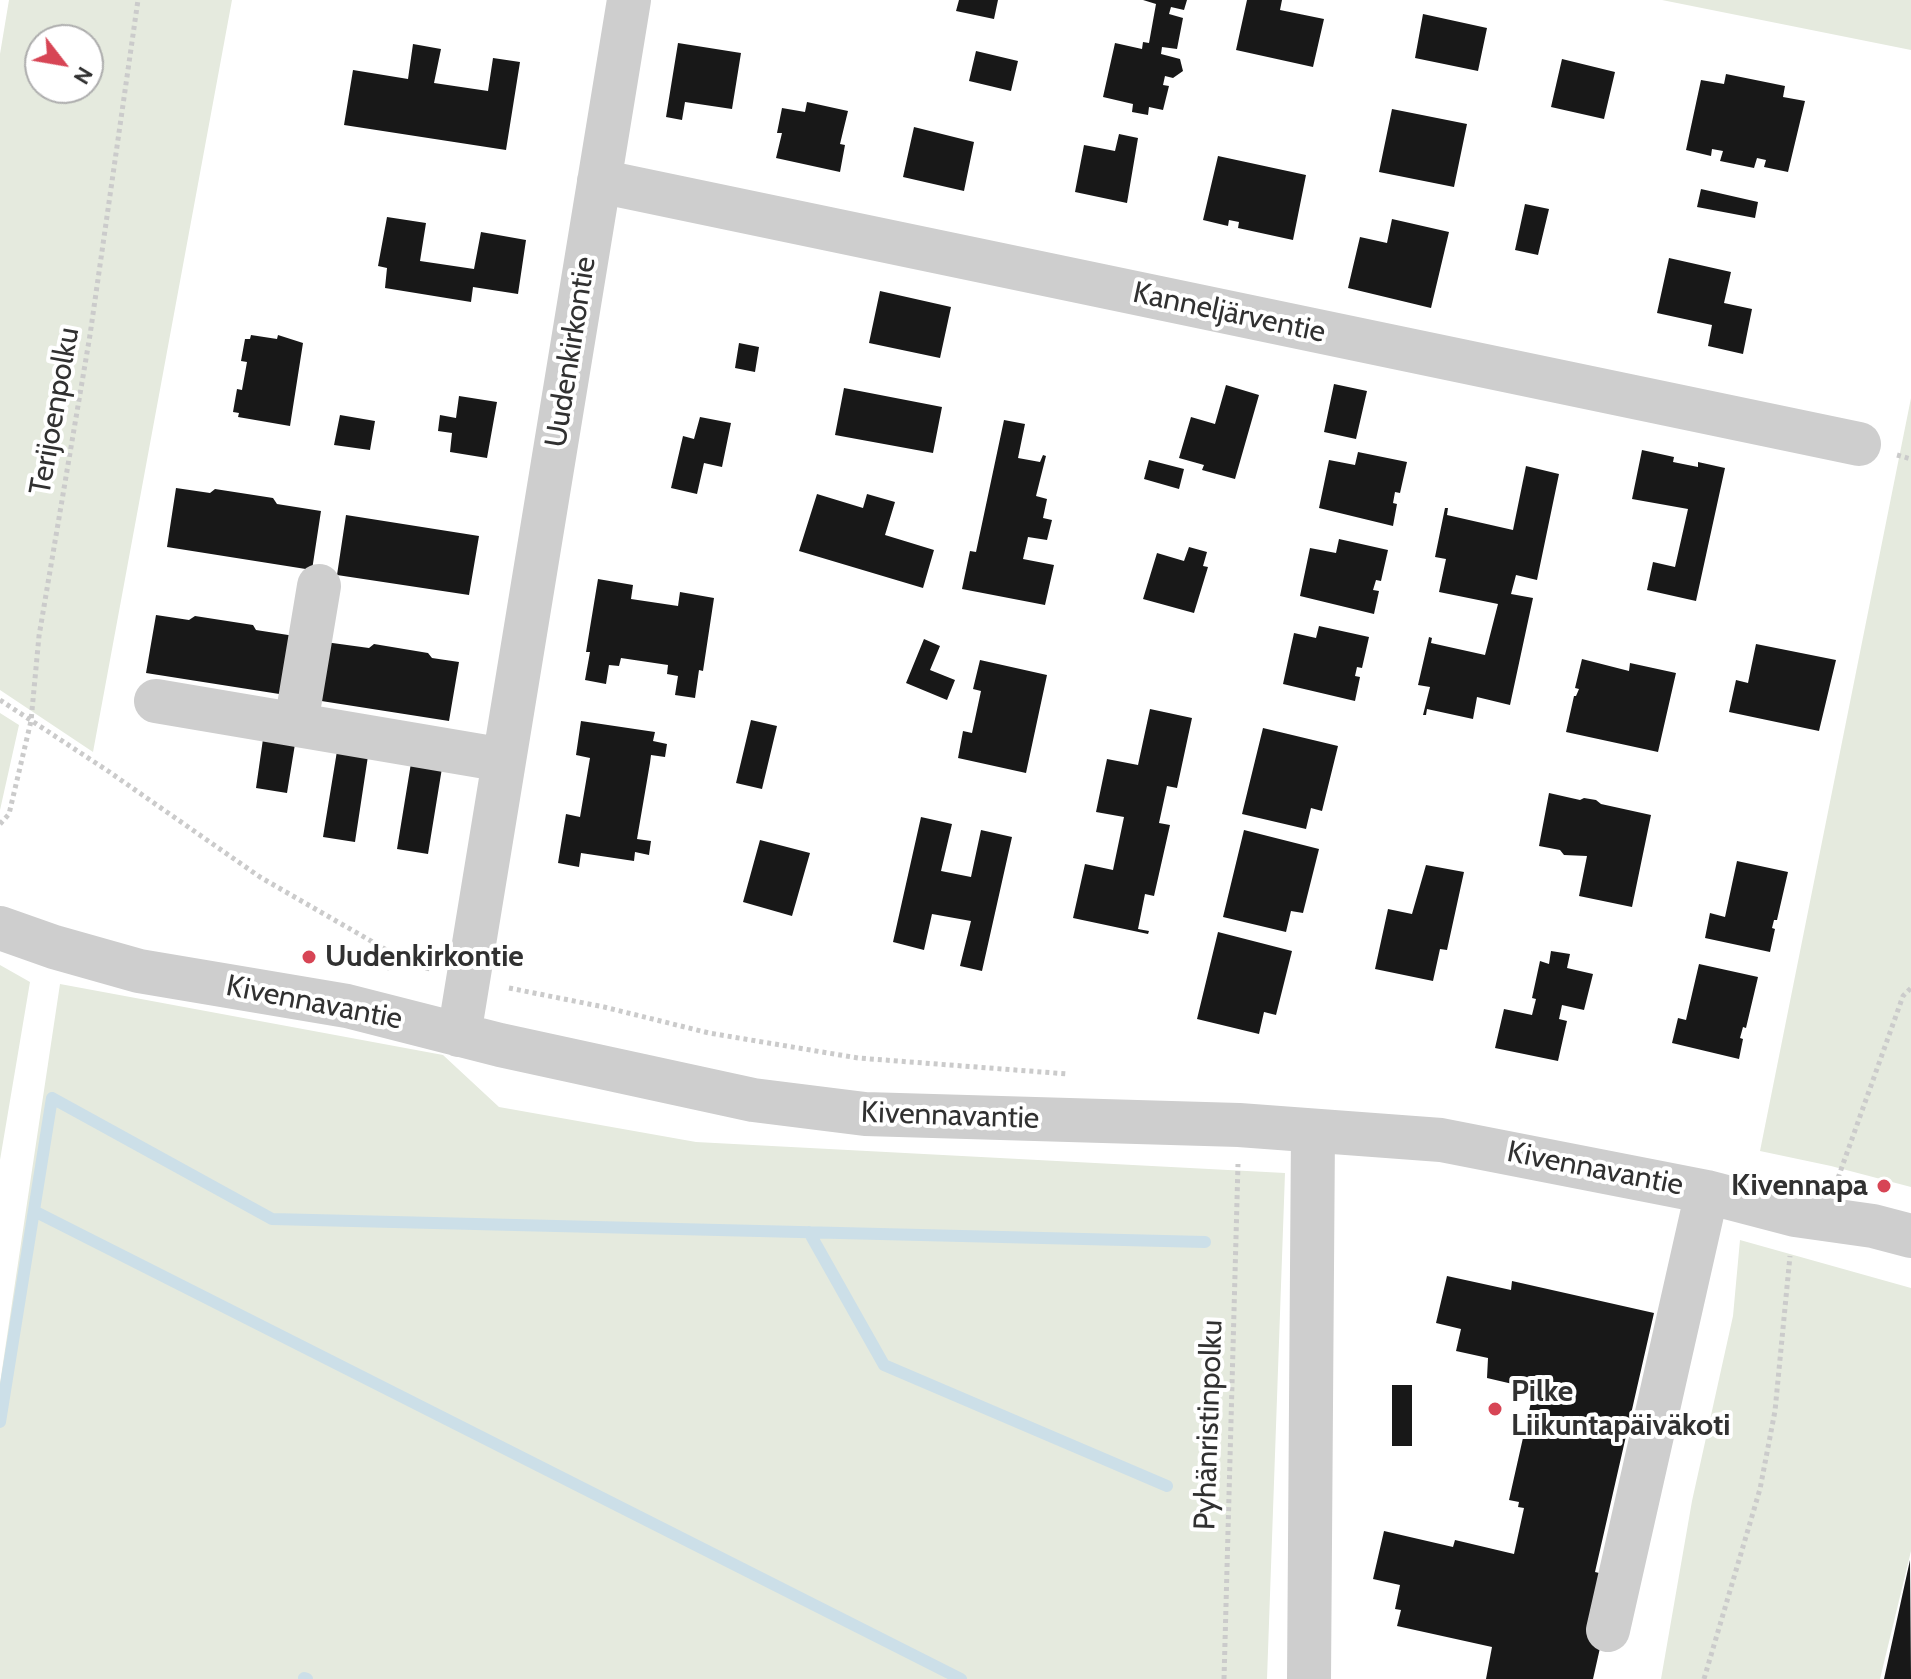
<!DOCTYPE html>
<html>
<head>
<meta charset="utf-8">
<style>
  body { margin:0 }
  #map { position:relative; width:1911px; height:1679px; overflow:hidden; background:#fff; font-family:Cabin,sans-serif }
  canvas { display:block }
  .north { position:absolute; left:24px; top:24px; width:80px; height:80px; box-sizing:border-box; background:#fff; border:2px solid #adadad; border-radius:50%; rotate:121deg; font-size:22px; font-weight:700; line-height:32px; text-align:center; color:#313131 }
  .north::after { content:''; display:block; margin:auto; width:28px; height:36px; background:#d74555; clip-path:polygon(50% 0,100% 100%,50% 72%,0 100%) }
</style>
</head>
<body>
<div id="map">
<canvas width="1911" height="1679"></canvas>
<div class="north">N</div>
</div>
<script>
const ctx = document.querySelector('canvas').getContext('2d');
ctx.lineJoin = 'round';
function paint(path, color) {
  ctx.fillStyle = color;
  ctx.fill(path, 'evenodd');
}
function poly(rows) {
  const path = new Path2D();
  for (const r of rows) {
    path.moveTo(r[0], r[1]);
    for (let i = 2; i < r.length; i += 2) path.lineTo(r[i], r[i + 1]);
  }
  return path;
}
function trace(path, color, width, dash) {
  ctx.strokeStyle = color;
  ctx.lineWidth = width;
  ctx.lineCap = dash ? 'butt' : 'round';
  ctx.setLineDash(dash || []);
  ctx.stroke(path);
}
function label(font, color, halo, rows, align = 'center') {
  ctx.font = font + ' Cabin,sans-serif';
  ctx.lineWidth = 8;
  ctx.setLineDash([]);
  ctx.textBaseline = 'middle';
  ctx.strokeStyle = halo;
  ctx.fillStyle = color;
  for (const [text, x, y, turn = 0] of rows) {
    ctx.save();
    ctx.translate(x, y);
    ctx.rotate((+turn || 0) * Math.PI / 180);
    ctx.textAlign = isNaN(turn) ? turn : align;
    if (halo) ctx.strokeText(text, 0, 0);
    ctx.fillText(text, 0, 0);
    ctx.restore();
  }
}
paint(poly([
  [9,0,232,0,93,752,0,690,0,54],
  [40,40,88,40,88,88,40,88],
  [1662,0,1911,0,1911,50],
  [1911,398,1911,1187,1831,1166,1760,1151],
  [0,713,19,725,0,810],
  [0,965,30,982,0,1160],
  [60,984,443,1055,499,1107,696,1142,1285,1173,1267,1679,0,1679,0,1383],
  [1740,1240,1911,1288,1911,1551,1880,1679,1661,1679,1692,1501,1733,1316]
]), '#e5eade');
trace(poly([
  [34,1211,961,1679],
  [809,1232,884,1365,1167,1486],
  [0,1422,52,1098,272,1219,1205,1242],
  [304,1678,307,1679]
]), '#ccdfe8', 12);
paint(poly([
  [959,0,998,0,994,19,956,11],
  [1143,0,1187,0,1184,10,1171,7,1169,14,1183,18,1177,49,1162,47,1161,54,1180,59,1183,71,1173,78,1165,76,1163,85,1169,86,1163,110,1149,107,1148,115,1132,112,1133,104,1103,97,1115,43,1142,49,1143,42,1149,43,1156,4],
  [1247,0,1282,0,1280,10,1324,19,1313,67,1236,50],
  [1423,14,1487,28,1478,71,1415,58],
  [678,43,741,53,732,109,685,102,682,120,666,117],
  [413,44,441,49,434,83,488,91,493,58,520,62,506,150,344,125,353,70,408,79],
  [976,51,1018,61,1011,91,969,81],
  [1562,59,1615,72,1604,119,1551,107],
  [1726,74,1785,86,1783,97,1805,101,1788,172,1764,167,1766,160,1757,158,1754,168,1720,161,1723,151,1712,149,1711,156,1686,150,1701,80,1724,84],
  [807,102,848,111,840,144,845,145,840,172,776,158,782,133,777,133,782,108,805,112],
  [1392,109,1467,124,1454,187,1379,172],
  [914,127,974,142,964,191,903,177],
  [1119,134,1138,138,1127,203,1075,192,1084,145,1115,151],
  [1218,156,1306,175,1293,240,1238,228,1239,222,1229,220,1228,226,1203,220],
  [1701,189,1758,202,1755,218,1697,207],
  [1525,204,1549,209,1538,255,1515,250],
  [387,217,426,223,420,261,474,269,481,232,526,240,518,294,473,287,471,302,385,288,387,268,378,266],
  [1392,219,1449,232,1431,308,1348,288,1360,237,1387,243],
  [1669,258,1731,272,1724,303,1752,309,1743,354,1708,346,1712,325,1657,313],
  [880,291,951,307,940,358,869,343],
  [251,335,277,339,278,335,303,343,290,426,238,417,239,413,233,412,237,389,242,390,247,362,241,361,245,339,250,339],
  [739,343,759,347,755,372,735,368],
  [1334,384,1367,391,1356,439,1324,432],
  [1226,385,1259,395,1235,479,1202,470,1204,465,1179,458,1191,417,1215,424],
  [844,388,942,407,933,453,835,435],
  [459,396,497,402,487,458,450,452,452,433,438,431,440,415,456,418],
  [340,415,375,421,370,450,334,445],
  [700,417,731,423,722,467,704,463,697,494,671,488,683,436,694,439],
  [1004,420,1025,424,1018,458,1040,462,1043,455,1046,456,1036,496,1047,499,1043,518,1052,520,1047,540,1028,537,1023,559,1054,565,1045,605,962,589,970,551,976,552],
  [1642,450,1674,457,1673,462,1698,467,1698,462,1725,468,1696,601,1647,590,1653,562,1675,567,1688,509,1632,499],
  [1358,452,1407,462,1400,493,1395,492,1393,503,1397,504,1393,526,1319,508,1329,460,1355,465],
  [1149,460,1184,469,1179,489,1144,479],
  [1526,466,1559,474,1537,580,1516,575,1511,594,1533,598,1510,705,1477,697,1473,719,1427,709,1426,715,1423,715,1430,687,1418,685,1429,637,1432,638,1431,643,1485,655,1498,604,1439,592,1446,559,1435,557,1445,508,1448,508,1447,515,1513,530],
  [176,488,210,493,215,489,273,498,277,504,321,511,312,570,167,547],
  [817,494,863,508,867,494,895,502,885,535,934,550,923,588,799,551],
  [346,515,479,536,469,595,337,575],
  [1339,539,1388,550,1381,581,1376,580,1373,590,1379,591,1374,614,1300,596,1310,548,1336,553],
  [1189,547,1207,552,1203,566,1208,567,1194,613,1143,599,1157,553,1184,561],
  [598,579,633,585,631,599,678,606,680,592,714,598,703,671,699,670,695,698,675,695,678,676,667,674,668,665,621,658,619,666,609,665,606,684,585,680,590,652,586,652],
  [156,615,189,620,195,616,253,625,256,630,301,637,292,696,146,673],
  [1319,626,1369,637,1362,668,1357,667,1355,676,1360,677,1355,701,1283,684,1294,633,1316,638],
  [924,639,940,646,930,670,955,680,947,700,906,683],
  [325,642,369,648,374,644,428,653,432,658,459,662,449,721,315,700],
  [1756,644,1836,660,1819,731,1729,712,1736,680,1748,683],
  [1582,659,1629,671,1630,663,1676,673,1658,752,1566,732,1574,696,1576,696,1579,689,1575,688],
  [980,660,1047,675,1026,773,958,758,963,731,972,733,981,691,973,689],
  [1150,709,1192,718,1177,788,1167,786,1159,823,1170,825,1154,896,1145,894,1138,929,1149,931,1148,934,1073,918,1085,864,1113,870,1124,817,1096,812,1107,759,1138,765],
  [751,720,777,726,762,789,736,783],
  [581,721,655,732,653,741,667,744,665,757,651,755,650,763,637,839,651,841,649,855,635,852,634,861,581,853,579,867,558,863,566,814,580,817,590,758,576,755],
  [1263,728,1338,746,1322,811,1311,808,1306,829,1242,814],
  [263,739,295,744,287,793,256,788],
  [337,751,368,756,355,842,323,837],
  [411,763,442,768,428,854,397,849],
  [1549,793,1580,800,1584,798,1596,800,1601,804,1651,815,1632,907,1579,896,1587,856,1564,855,1560,850,1539,846],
  [921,817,952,824,941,871,971,877,981,830,1012,837,982,971,960,966,971,921,932,914,924,950,893,942],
  [1244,830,1319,849,1303,913,1291,911,1286,932,1223,917],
  [760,840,810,853,792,916,743,902],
  [1737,861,1788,872,1777,920,1774,920,1772,928,1775,929,1770,952,1705,938,1710,913,1725,917],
  [1426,865,1464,872,1447,950,1440,949,1433,981,1375,969,1388,909,1412,914],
  [1218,932,1292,951,1276,1015,1264,1012,1259,1034,1197,1019],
  [1551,951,1570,954,1567,968,1593,974,1584,1010,1562,1005,1559,1019,1567,1021,1558,1061,1495,1048,1504,1009,1532,1015,1536,999,1532,998,1540,961,1549,964],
  [1699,964,1758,977,1746,1028,1743,1027,1740,1038,1743,1039,1739,1059,1672,1043,1678,1018,1686,1020],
  [1447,1276,1511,1290,1512,1281,1654,1313,1595,1572,1616,1577,1593,1679,1486,1679,1492,1647,1397,1626,1401,1610,1395,1609,1400,1585,1373,1579,1384,1531,1453,1547,1455,1540,1514,1554,1524,1508,1518,1507,1519,1502,1509,1500,1534,1389,1487,1378,1488,1358,1456,1351,1461,1329,1436,1323],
  [1392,1385,1412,1385,1412,1446,1392,1446],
  [1910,1560,1911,1679,1884,1679]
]), '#181818');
trace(poly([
  [1897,455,1911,459],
  [0,700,108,771,260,877,409,963,430,969],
  [0,824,9,814,31,721,39,636,90,335,138,0],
  [387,968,408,963],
  [509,988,604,1007,709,1033,858,1058,1068,1074],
  [1838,1178,1903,996,1911,988],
  [1224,1679,1238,1164],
  [1704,1679,1760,1489,1775,1411,1790,1256]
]), '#cbcbcb', 5, [4, 4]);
trace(poly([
  [599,181,1859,444],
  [156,701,504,760],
  [296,724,319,586],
  [0,928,54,947,139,971,347,1006,500,1045,753,1100,865,1114,1239,1125,1441,1140,1707,1192,1795,1215,1873,1226,1911,1236],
  [459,1035,629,0],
  [1608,1630,1707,1192],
  [1309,1679,1313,1131]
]), '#cecece', 44);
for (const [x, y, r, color] of [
  [309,957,8,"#d74555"],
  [1884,1186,8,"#d74555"],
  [1495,1409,8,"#d74555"]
]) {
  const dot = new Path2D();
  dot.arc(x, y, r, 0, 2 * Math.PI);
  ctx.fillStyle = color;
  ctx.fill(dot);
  trace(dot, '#fff', 3);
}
label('30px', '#313131', '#fff', [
  ["Kanneljärventie",1229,313,12],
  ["Uudenkirkontie",571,352,-81],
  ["Terijoenpolku",55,411,-80],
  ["Kivennavantie",314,1003,11],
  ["Kivennavantie",950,1116,2],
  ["Kivennavantie",1595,1169,11],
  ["Pyhänristinpolku",1209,1425,-88]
]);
label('bold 30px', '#313131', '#fff', [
  ["Uudenkirkontie",325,957],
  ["Kivennapa",1868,1186,"right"],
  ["Pilke",1511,1392],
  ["Liikuntapäiväkoti",1511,1426]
], 'left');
</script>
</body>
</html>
